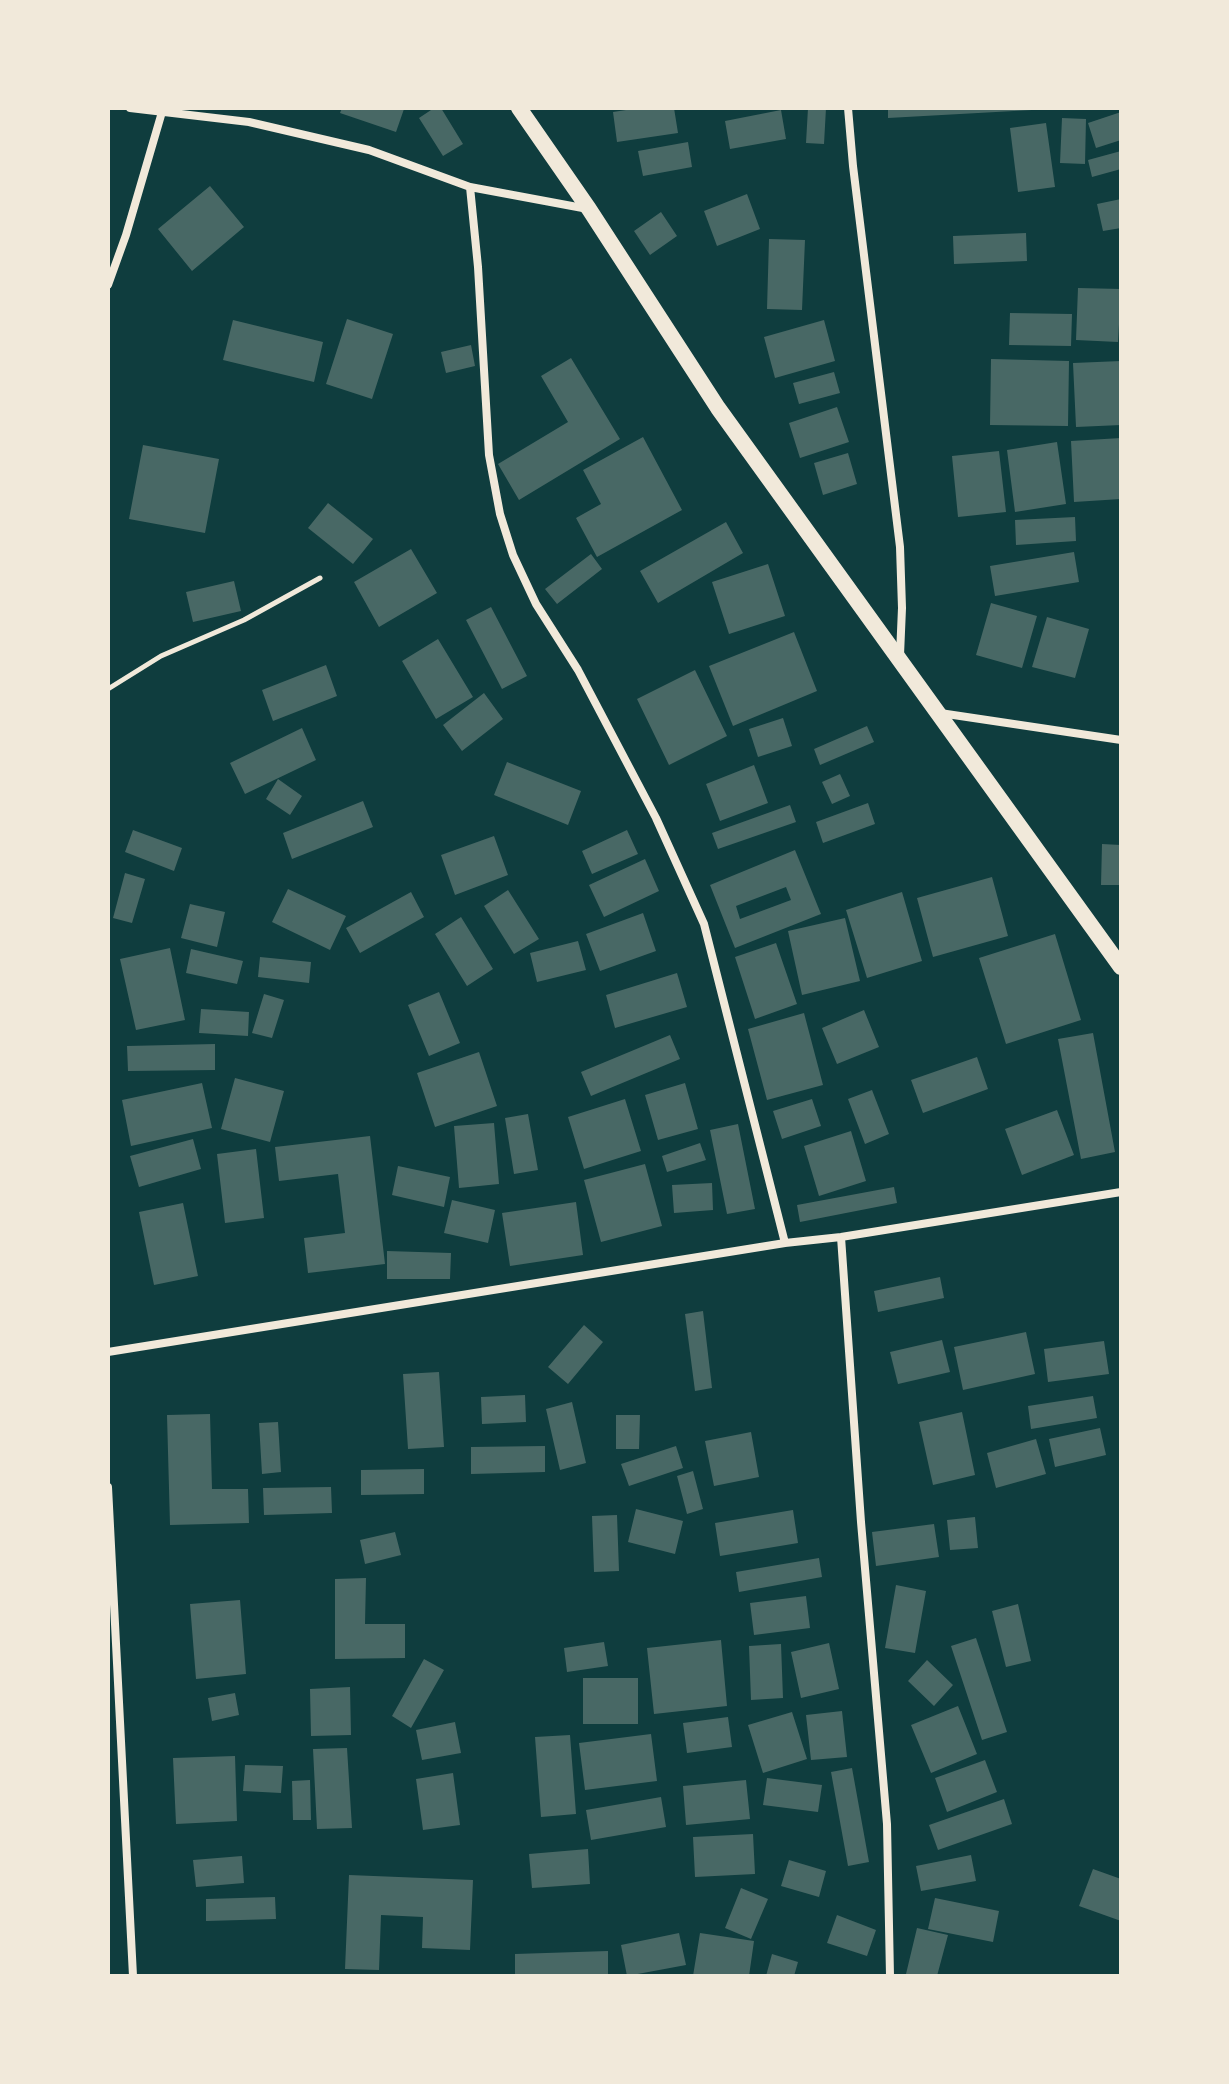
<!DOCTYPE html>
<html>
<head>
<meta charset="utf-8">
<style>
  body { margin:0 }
  #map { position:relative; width:1229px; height:2084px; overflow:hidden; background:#0f3d3e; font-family:Manrope,sans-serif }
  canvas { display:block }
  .frame { position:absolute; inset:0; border:110px solid #f1e9da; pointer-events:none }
</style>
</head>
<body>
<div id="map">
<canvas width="1229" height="2084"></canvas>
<div class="frame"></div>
</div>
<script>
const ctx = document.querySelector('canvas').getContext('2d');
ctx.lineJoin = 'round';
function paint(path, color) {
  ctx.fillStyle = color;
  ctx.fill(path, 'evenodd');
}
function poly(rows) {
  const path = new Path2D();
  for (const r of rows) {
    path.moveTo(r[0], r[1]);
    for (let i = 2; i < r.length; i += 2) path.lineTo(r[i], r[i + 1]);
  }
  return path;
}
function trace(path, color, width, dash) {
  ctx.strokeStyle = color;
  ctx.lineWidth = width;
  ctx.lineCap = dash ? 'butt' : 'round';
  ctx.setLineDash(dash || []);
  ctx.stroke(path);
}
paint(poly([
  [342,108,401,108,404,109,396,132,340,113],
  [434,108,441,108,463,144,443,156,419,118],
  [639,108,674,108,678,133,617,142,613,112],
  [808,108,826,108,824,144,806,143],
  [888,108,1032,108,1032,110,888,118],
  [781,110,786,139,730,149,725,121],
  [1121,112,1121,140,1096,148,1088,123],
  [1062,118,1086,119,1085,164,1060,163],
  [1046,123,1055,187,1018,192,1010,128],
  [688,142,692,167,643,176,638,151],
  [1121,151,1121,169,1092,177,1088,160],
  [210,186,244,227,192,271,158,229],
  [747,194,760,229,717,246,704,211],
  [1121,199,1121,228,1103,231,1097,204],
  [661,212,677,236,650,255,634,231],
  [1026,233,1027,261,954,264,953,236],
  [769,239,805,240,802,310,767,309],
  [1078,288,1121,289,1118,342,1076,340],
  [1010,313,1072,314,1071,346,1009,345],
  [347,319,393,334,372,399,326,384],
  [233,320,323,342,314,382,223,360],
  [824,320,835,361,775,378,764,337],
  [471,345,475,366,446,373,441,352],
  [571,358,620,439,519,500,498,464,568,422,541,376],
  [991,359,1069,361,1068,426,990,425],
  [1121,361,1121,425,1076,427,1073,363],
  [834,372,840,393,799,404,793,383],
  [837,407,849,442,800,458,789,423],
  [643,437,682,510,597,557,576,518,601,504,583,470],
  [1121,438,1121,499,1074,502,1071,441],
  [1057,442,1066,504,1015,512,1007,450],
  [143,445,219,459,205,533,129,519],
  [999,451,1006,512,958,517,952,456],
  [848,453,857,484,823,495,814,463],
  [328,503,373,539,353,564,308,528],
  [1075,517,1076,541,1016,545,1015,520],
  [726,522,743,553,658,603,640,571],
  [411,549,437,593,379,627,354,582],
  [1074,552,1079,582,995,596,990,566],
  [591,554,602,569,557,604,545,589],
  [768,564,785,616,729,634,712,582],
  [234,581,241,611,193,622,186,592],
  [991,603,1037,616,1022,668,976,655],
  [491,607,527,676,502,689,466,620],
  [1047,617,1089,629,1075,678,1032,667],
  [794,632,817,691,733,726,709,666],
  [438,639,473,697,436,719,402,661],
  [326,665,337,696,273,721,262,690],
  [695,670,727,736,669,765,637,699],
  [484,693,503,719,462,751,443,725],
  [783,718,792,746,758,757,749,729],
  [867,726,874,742,820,765,814,749],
  [302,728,316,760,245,794,230,763],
  [507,762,581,791,568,825,494,795],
  [754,765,768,803,720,821,706,784],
  [840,774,850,796,832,804,822,782],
  [278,779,302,796,290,815,266,799],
  [363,801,373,827,292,859,283,833],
  [868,803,875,824,823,843,816,822],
  [790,805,796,822,718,849,712,833],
  [133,830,182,848,174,871,125,852],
  [627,830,638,854,592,874,582,851],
  [494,836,508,875,455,895,441,855],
  [1102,844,1121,845,1121,885,1101,885],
  [795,850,821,914,735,948,710,885],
  [786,887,791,900,740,919,736,906],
  [645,859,659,891,604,917,589,885],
  [125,873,145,879,132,923,113,918],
  [992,877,1008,936,933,957,917,898],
  [288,889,346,916,330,950,272,922],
  [508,890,539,939,514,954,484,906],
  [411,892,424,917,360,953,346,928],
  [902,892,922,961,867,978,846,910],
  [190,904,225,912,217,947,181,938],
  [643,913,656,951,600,971,586,934],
  [461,917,493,969,467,986,435,934],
  [845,918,860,981,802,995,788,931],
  [1055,934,1081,1020,1006,1044,979,958],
  [578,941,586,970,537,982,530,953],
  [776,943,797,1004,755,1019,735,957],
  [170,948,185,1020,136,1030,120,959],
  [191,949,243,961,237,984,186,973],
  [260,957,311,962,309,983,258,977],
  [677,973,687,1007,615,1028,606,995],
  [439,992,460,1043,429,1056,408,1005],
  [264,994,284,1000,272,1038,252,1033],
  [201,1009,249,1012,248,1036,199,1033],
  [864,1010,879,1047,837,1064,822,1028],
  [804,1013,823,1085,767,1100,748,1029],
  [1093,1033,1115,1152,1081,1159,1058,1039],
  [670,1035,680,1059,591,1096,581,1072],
  [215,1044,215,1070,128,1071,127,1046],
  [479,1052,497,1106,435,1127,417,1073],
  [977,1057,988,1089,923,1113,911,1080],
  [235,1078,284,1091,270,1142,221,1129],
  [202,1083,212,1128,131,1146,122,1100],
  [685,1083,698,1129,658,1140,645,1095],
  [872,1090,889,1134,865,1144,848,1099],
  [625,1099,641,1151,584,1169,568,1117],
  [812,1099,821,1126,782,1139,773,1111],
  [1057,1110,1074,1155,1022,1175,1005,1129],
  [528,1114,538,1170,514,1174,505,1118],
  [494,1123,499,1184,459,1188,454,1126],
  [738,1124,755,1209,727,1214,710,1130],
  [851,1131,866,1181,819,1196,804,1146],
  [370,1136,385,1264,308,1273,304,1238,345,1233,338,1174,279,1181,275,1147],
  [193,1139,201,1169,139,1187,130,1156],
  [700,1143,706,1160,667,1172,662,1156],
  [256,1149,264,1218,225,1223,217,1154],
  [645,1164,662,1226,601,1242,584,1180],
  [398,1166,450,1177,444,1207,392,1195],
  [712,1183,713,1210,674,1213,672,1185],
  [894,1187,897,1203,800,1222,797,1205],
  [452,1200,495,1210,488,1243,444,1233],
  [576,1202,583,1255,510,1266,502,1213],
  [183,1203,198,1276,154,1285,139,1212],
  [387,1251,451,1253,450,1279,387,1279],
  [940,1277,944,1298,878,1312,874,1291],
  [703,1311,712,1388,695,1391,685,1314],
  [584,1325,603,1342,568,1384,548,1367],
  [1026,1332,1035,1374,963,1390,954,1347],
  [942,1340,950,1372,898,1384,890,1352],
  [1104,1341,1109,1374,1048,1382,1044,1349],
  [439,1372,444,1447,408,1449,403,1374],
  [525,1395,526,1422,482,1424,481,1397],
  [1093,1396,1097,1418,1031,1429,1028,1406],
  [572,1402,586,1463,560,1470,546,1409],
  [962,1412,975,1475,933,1485,919,1422],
  [210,1414,212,1489,248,1489,249,1523,170,1525,167,1415],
  [616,1415,640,1415,639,1449,616,1449],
  [278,1422,281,1472,262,1474,259,1423],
  [1100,1428,1106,1455,1055,1467,1049,1439],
  [751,1432,759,1477,714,1486,705,1441],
  [1036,1439,1046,1474,996,1488,987,1453],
  [545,1446,545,1472,471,1474,471,1447],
  [676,1446,683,1468,629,1486,621,1464],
  [424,1469,424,1494,361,1495,361,1470],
  [693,1471,703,1509,687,1514,677,1476],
  [331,1487,332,1513,264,1515,263,1488],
  [636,1509,683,1521,675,1554,628,1542],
  [793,1510,798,1543,720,1556,715,1523],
  [617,1515,619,1571,594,1572,592,1516],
  [975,1517,978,1548,950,1550,947,1520],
  [934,1524,939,1557,876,1566,872,1532],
  [395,1532,401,1555,365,1564,360,1540],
  [819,1558,822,1577,739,1592,736,1572],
  [366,1578,365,1624,405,1624,405,1658,335,1659,335,1579],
  [896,1585,926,1591,915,1653,885,1648],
  [806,1596,810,1628,754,1635,750,1603],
  [240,1600,246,1674,196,1679,190,1604],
  [1018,1604,1031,1661,1006,1667,992,1611],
  [976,1638,1007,1732,982,1740,951,1646],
  [721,1640,727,1706,654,1714,647,1648],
  [604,1642,608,1666,567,1672,564,1648],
  [829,1643,839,1689,801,1698,791,1652],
  [781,1644,783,1698,751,1700,749,1646],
  [424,1659,444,1670,411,1728,392,1716],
  [927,1660,953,1685,934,1706,908,1681],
  [583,1678,638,1678,638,1724,583,1724],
  [350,1687,351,1735,311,1736,310,1689],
  [235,1693,239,1715,212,1721,208,1698],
  [958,1706,977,1754,931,1773,911,1725],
  [842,1711,847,1757,811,1760,806,1715],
  [792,1712,807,1759,763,1773,748,1725],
  [728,1717,732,1747,687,1753,683,1723],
  [455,1722,461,1753,422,1760,416,1730],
  [651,1734,657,1781,585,1790,579,1743],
  [570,1735,576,1814,541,1817,535,1737],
  [347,1748,352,1828,317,1829,313,1749],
  [235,1756,237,1821,176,1824,173,1758],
  [985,1760,997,1792,947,1812,935,1778],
  [245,1765,283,1766,281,1793,243,1791],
  [852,1768,869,1862,848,1866,831,1772],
  [453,1773,460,1825,423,1830,416,1779],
  [767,1778,822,1785,818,1812,763,1805],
  [310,1780,311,1820,293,1820,292,1781],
  [746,1780,750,1819,686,1825,683,1786],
  [661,1797,666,1827,591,1840,586,1810],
  [1004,1799,1012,1824,938,1850,929,1825],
  [753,1834,755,1874,695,1877,693,1837],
  [588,1849,590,1884,532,1888,529,1854],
  [971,1855,976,1881,921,1891,916,1866],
  [242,1856,244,1883,196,1887,193,1860],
  [789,1860,826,1871,819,1897,781,1886],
  [1093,1869,1121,1879,1121,1921,1079,1906],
  [349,1875,473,1880,470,1950,422,1948,423,1917,381,1915,379,1970,345,1969],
  [741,1888,768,1899,751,1939,725,1928],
  [275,1897,276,1919,206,1921,206,1899],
  [935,1898,999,1911,993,1942,928,1929],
  [837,1915,876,1930,867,1956,827,1943],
  [917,1928,948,1935,937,1976,906,1974],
  [679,1933,686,1965,627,1976,621,1945],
  [700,1933,754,1941,749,1976,693,1976],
  [608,1951,608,1976,515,1976,515,1954],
  [772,1954,798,1962,794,1976,766,1976]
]), '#486865');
trace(poly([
  [108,689,161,656,244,620,320,578]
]), '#f1e9da', 5);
trace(poly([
  [130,108,249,122,369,150,470,187,588,209],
  [848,108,853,166,900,547,902,608,900,655],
  [470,187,478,267,489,455,500,514,513,555,536,604,578,670,656,818,704,924,785,1243],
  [108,285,126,235,162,112],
  [940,713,1121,740],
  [841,1237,861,1522,887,1824,890,1976],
  [108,1352,785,1243,841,1237,1121,1192],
  [108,1487,133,1976]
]), '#f1e9da', 8);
trace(poly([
  [519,108,589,209,718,408,1121,967]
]), '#f1e9da', 16);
</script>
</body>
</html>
